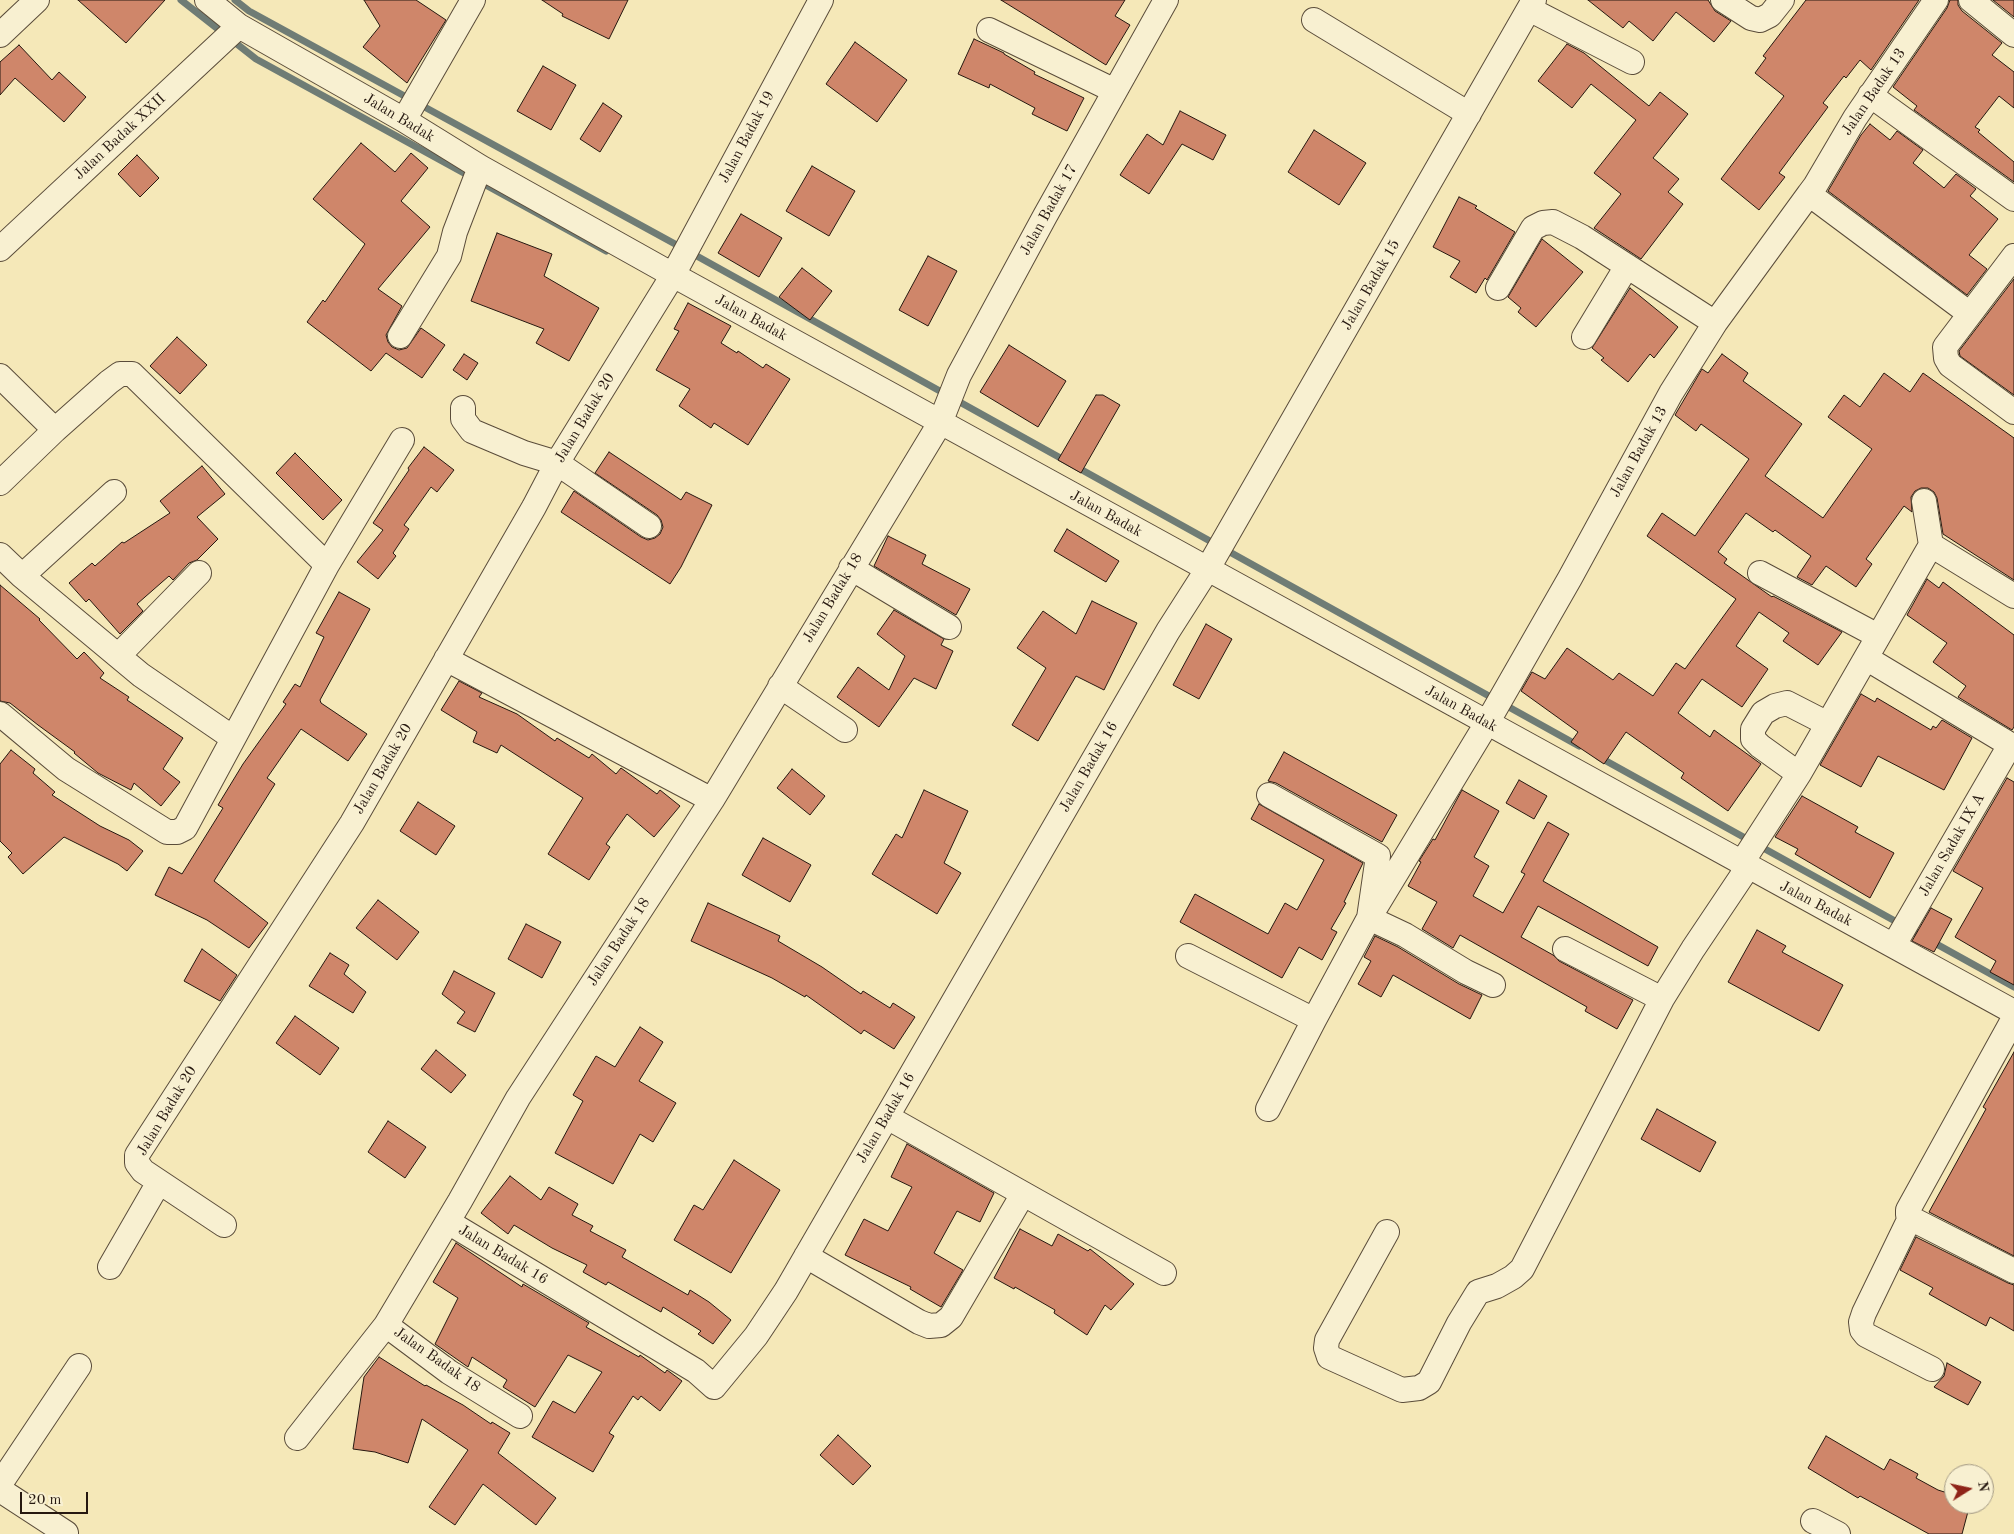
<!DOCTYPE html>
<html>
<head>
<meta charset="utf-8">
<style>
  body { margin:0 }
  #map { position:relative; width:2014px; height:1534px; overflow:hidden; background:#f5e8b8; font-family:"Old Standard TT",serif }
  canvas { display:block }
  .north { position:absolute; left:1944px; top:1464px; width:50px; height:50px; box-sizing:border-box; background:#f8f0d1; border:1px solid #a49a84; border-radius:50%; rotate:80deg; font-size:14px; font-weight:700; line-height:20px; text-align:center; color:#261810 }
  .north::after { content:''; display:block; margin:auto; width:18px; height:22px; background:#8f2418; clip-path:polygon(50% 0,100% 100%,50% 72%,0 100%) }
  .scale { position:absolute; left:20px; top:1492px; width:68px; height:22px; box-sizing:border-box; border:2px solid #261810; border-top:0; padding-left:6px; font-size:15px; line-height:18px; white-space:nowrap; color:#261810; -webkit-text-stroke:4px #f8f0d1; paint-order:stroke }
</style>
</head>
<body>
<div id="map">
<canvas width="2014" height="1534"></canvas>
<div class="north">N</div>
<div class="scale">20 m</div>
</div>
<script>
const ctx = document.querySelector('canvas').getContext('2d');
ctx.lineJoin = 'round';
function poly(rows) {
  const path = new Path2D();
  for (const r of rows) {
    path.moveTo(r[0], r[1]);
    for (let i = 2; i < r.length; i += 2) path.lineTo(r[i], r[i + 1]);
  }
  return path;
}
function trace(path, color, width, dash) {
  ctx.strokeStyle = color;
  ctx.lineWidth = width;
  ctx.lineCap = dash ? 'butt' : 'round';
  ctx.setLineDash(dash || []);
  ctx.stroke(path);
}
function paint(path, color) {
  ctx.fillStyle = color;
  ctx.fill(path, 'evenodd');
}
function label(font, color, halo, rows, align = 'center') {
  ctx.font = font + ' "Old Standard TT",serif';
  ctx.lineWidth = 5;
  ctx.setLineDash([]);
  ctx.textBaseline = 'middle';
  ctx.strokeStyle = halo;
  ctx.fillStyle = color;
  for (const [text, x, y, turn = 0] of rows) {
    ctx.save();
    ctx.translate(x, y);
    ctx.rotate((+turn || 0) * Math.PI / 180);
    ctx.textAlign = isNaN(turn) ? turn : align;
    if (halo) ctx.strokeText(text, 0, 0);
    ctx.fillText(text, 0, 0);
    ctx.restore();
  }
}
trace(poly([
  [181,0,256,59,606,251],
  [235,0,249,11,686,250,1579,746],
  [1599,757,2014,987]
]), '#6f7c75', 7);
const building = poly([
  [78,0,165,0,126,43,78,0],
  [364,0,416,0,446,20,407,83,363,47,380,26,364,0],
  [542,0,628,0,609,39,562,16,563,14,542,0],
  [1001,0,1125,0,1115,16,1130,25,1106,65,1001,0],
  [1588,0,1708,0,1715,11,1731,21,1714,42,1676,12,1653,41,1629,21,1623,28,1588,0],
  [1806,0,1919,0,1871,70,1860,60,1846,78,1844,76,1823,103,1828,107,1779,173,1785,177,1759,210,1721,179,1784,96,1755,73,1766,58,1763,56,1806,0],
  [1950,0,1958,0,1958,5,1962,11,2002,43,1992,55,2014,72,2014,108,1999,96,1975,127,1980,130,1978,132,2014,162,2014,182,1914,110,1917,106,1893,87,1947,8,1950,0],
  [1993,0,2014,0,2014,17,1993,0],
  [974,39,1004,53,1004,54,1035,72,1034,74,1084,98,1067,131,1032,114,1035,108,990,84,989,88,958,74,974,39],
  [855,42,907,80,877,122,826,84,855,42],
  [1567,44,1584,53,1649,106,1660,92,1688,114,1653,158,1679,179,1668,192,1683,204,1641,259,1594,228,1621,194,1594,173,1636,120,1591,84,1572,108,1538,81,1567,44],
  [19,45,52,80,59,72,86,97,64,122,15,78,0,95,0,62,19,45],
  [543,66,576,85,551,130,517,111,543,66],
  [603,103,622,116,600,152,580,139,603,103],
  [1180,111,1226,135,1213,160,1182,144,1149,194,1120,175,1147,134,1163,145,1180,111],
  [1870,124,1890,140,1897,131,1923,150,1913,163,1944,188,1956,174,1976,189,1970,196,1998,219,1969,255,1987,269,1967,295,1828,191,1861,135,1870,124],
  [1314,130,1366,163,1339,205,1288,172,1314,130],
  [361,143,395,172,411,153,428,168,401,201,430,227,378,289,402,306,386,335,388,342,392,347,399,350,407,348,421,328,445,345,422,378,386,353,371,371,307,322,323,300,325,302,365,244,313,199,361,143],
  [137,155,159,178,140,197,118,174,137,155],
  [812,166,855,191,829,236,786,211,812,166],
  [1459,197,1477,206,1475,208,1515,232,1487,280,1485,278,1476,293,1450,277,1460,261,1433,247,1459,197],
  [741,214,782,238,759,277,718,253,741,214],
  [497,233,552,254,544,276,599,308,569,361,536,343,544,329,471,301,497,233],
  [1542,239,1583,272,1536,327,1518,312,1521,308,1508,297,1542,239],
  [928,256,957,271,928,326,899,310,928,256],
  [802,268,832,291,810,320,779,297,802,268],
  [2014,279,2014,395,1960,356,1959,351,2014,279],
  [1630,288,1678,327,1654,358,1650,354,1628,382,1601,360,1604,358,1592,348,1630,288],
  [688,303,731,326,721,343,737,353,738,351,763,368,766,364,790,379,748,445,714,423,711,428,679,406,690,389,656,370,679,331,674,329,688,303],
  [177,337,207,365,180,394,150,366,177,337],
  [1009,345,1066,381,1038,427,980,392,1009,345],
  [464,354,478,363,467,380,453,370,464,354],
  [1722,354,1748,373,1743,381,1802,424,1765,476,1823,518,1872,449,1828,417,1844,395,1860,407,1884,373,1910,392,1923,373,2014,438,2014,580,1943,534,1937,498,1934,492,1928,488,1921,488,1915,491,1911,497,1912,512,1904,506,1866,559,1872,564,1856,587,1826,566,1812,585,1797,577,1811,556,1775,530,1773,532,1746,513,1718,552,1727,559,1724,563,1772,597,1773,596,1842,632,1818,665,1783,641,1789,633,1759,612,1736,646,1768,669,1742,707,1702,679,1678,713,1710,737,1714,730,1761,764,1728,811,1681,778,1684,773,1626,732,1604,764,1571,742,1578,732,1521,691,1532,672,1545,679,1567,648,1613,680,1619,673,1653,696,1676,663,1685,669,1736,599,1647,536,1662,513,1695,536,1749,459,1701,424,1696,431,1675,415,1702,369,1708,373,1722,354],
  [1096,395,1103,395,1120,405,1081,473,1058,460,1096,395],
  [424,447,454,470,437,492,431,487,404,525,409,529,393,553,396,556,378,579,357,562,383,530,373,523,409,470,408,468,424,447],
  [609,452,681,500,686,492,712,505,681,567,670,584,561,512,574,491,641,537,648,540,655,538,660,534,663,527,661,520,657,515,595,473,609,452],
  [295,453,342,500,323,520,276,473,295,453],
  [202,466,225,494,197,517,218,539,197,560,189,563,173,580,169,576,137,604,143,611,120,634,89,599,86,602,69,583,92,563,95,566,122,542,124,543,170,513,160,501,202,466],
  [1067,529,1119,561,1106,582,1054,551,1067,529],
  [888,536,926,555,922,564,970,589,956,615,874,566,888,536],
  [1927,579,1939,588,1943,582,2014,635,2014,727,2012,730,1958,697,1966,686,1933,662,1947,643,1907,615,1927,579],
  [0,585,40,619,39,620,77,659,84,652,104,673,100,678,129,697,127,700,183,738,163,769,180,782,161,806,134,783,131,790,98,773,74,753,75,752,38,725,10,703,0,701,0,585],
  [339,592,370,609,320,700,321,703,367,734,348,761,301,729,267,778,275,784,214,881,268,923,249,948,207,920,155,895,169,867,182,874,223,808,218,805,243,764,286,704,283,702,295,684,300,687,324,637,316,633,339,592],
  [1092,601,1137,623,1104,690,1076,676,1038,741,1012,725,1046,668,1017,648,1043,611,1076,634,1092,601],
  [894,610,944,639,941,645,953,651,936,689,914,678,879,727,837,697,858,667,889,690,905,656,877,634,894,610],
  [1206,624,1232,639,1199,699,1173,685,1206,624],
  [459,681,482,693,479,697,517,714,555,741,557,738,589,758,592,754,616,774,621,768,657,794,660,790,680,806,654,837,627,814,606,844,610,847,589,880,548,854,583,798,501,745,497,753,473,742,477,732,441,710,459,681],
  [1861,694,1875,702,1877,698,1931,730,1933,726,1936,728,1942,720,1972,738,1944,790,1878,756,1861,787,1820,765,1861,694],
  [11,750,35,769,33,773,55,792,52,795,100,826,129,840,143,851,127,871,118,864,64,837,23,874,8,857,12,853,0,841,0,764,11,750],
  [1284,752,1397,815,1382,842,1276,783,1268,781,1284,752],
  [792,769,825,796,810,815,777,788,792,769],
  [2007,778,2014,782,2014,985,1990,972,1996,961,1955,937,1983,888,1953,871,2007,778],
  [1519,780,1547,796,1534,819,1506,803,1519,780],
  [924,790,968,811,944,863,961,873,937,914,872,874,896,834,902,838,924,790],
  [1462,790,1499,811,1474,857,1489,866,1473,896,1503,913,1525,874,1521,872,1548,822,1569,834,1543,881,1658,947,1648,966,1538,906,1521,937,1553,955,1559,961,1633,1000,1617,1029,1585,1011,1587,1007,1460,935,1453,948,1422,929,1437,902,1408,886,1421,862,1419,861,1433,839,1435,840,1462,790],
  [1802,796,1858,827,1855,832,1894,853,1870,898,1795,854,1798,849,1775,837,1802,796],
  [418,802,455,826,436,855,400,831,418,802],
  [1259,804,1363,863,1344,902,1346,903,1331,929,1337,932,1322,960,1299,947,1282,978,1180,922,1195,894,1268,934,1285,903,1297,910,1324,860,1251,819,1259,804],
  [763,838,811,865,790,902,742,875,763,838],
  [378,900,419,932,397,960,356,928,378,900],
  [708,903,780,936,778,941,822,967,861,994,863,991,890,1008,893,1003,915,1017,894,1049,864,1030,861,1034,806,995,805,997,772,978,691,941,708,903],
  [1931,908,1952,919,1934,952,1912,941,1931,908],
  [526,924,561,942,542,978,508,959,526,924],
  [1757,930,1786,946,1782,952,1843,985,1819,1031,1728,982,1757,930],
  [1375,936,1398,947,1459,984,1482,995,1470,1019,1393,975,1381,997,1358,984,1371,961,1364,957,1375,936],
  [202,949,237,975,220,1001,184,981,202,949],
  [330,953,349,965,344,974,366,992,353,1013,309,986,330,953],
  [454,971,495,993,475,1032,457,1023,465,1012,442,994,454,971],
  [295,1016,339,1048,320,1075,276,1043,295,1016],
  [640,1027,663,1042,639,1081,676,1103,653,1142,640,1134,613,1184,555,1153,583,1101,573,1095,596,1056,615,1067,640,1027],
  [436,1050,466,1075,451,1093,421,1069,436,1050],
  [2014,1052,2014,1256,1929,1212,1986,1109,1983,1107,2014,1052],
  [1657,1109,1716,1142,1700,1172,1641,1139,1657,1109],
  [388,1121,426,1147,405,1178,368,1152,388,1121],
  [907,1144,994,1193,980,1222,957,1211,934,1253,963,1270,941,1307,910,1289,911,1287,845,1255,864,1219,888,1231,912,1187,891,1177,907,1144],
  [734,1160,780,1190,731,1273,674,1240,694,1205,703,1210,734,1160],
  [510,1176,541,1200,549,1187,578,1204,572,1215,593,1226,590,1231,626,1250,622,1257,688,1295,690,1290,709,1302,731,1320,713,1344,698,1334,701,1331,663,1307,661,1312,608,1282,606,1285,583,1272,587,1265,552,1248,514,1225,508,1234,481,1213,510,1176],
  [1020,1229,1052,1246,1058,1234,1088,1251,1090,1249,1134,1284,1111,1310,1105,1305,1087,1335,1054,1313,1055,1310,1015,1287,1014,1289,994,1278,1020,1229],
  [1916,1237,2008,1283,2014,1285,2014,1331,1990,1317,1986,1326,1929,1294,1933,1288,1900,1270,1916,1237],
  [456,1243,522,1287,523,1284,589,1323,586,1327,639,1357,640,1355,665,1373,667,1370,682,1381,660,1411,641,1396,638,1400,633,1396,609,1433,614,1436,593,1472,532,1437,553,1401,575,1413,602,1372,568,1355,535,1407,503,1387,507,1380,472,1357,468,1367,435,1344,458,1298,433,1282,456,1243],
  [379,1357,425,1386,426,1385,463,1405,491,1424,492,1422,510,1433,498,1453,556,1498,536,1525,483,1484,455,1525,429,1507,468,1450,422,1419,408,1463,375,1452,353,1449,364,1377,379,1357],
  [1947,1363,1981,1382,1968,1405,1934,1387,1944,1376,1947,1363],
  [838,1435,871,1466,853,1485,820,1455,838,1435],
  [1826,1436,1884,1470,1890,1459,1918,1474,1916,1478,1938,1490,1954,1495,1954,1504,1970,1504,1962,1534,1929,1534,1860,1496,1858,1498,1808,1468,1826,1436]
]);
paint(building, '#cf866a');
trace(building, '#261810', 1);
const minor = poly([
  [207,0,239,26,404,120,480,167,673,275,2014,1012],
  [1723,0,1751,18,1760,20,1770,15,1782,0],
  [1936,0,1855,118,1815,186,1809,194,1970,314,1945,347,1946,358,1950,365,2014,412],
  [1971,0,2014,35],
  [1529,9,1632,62],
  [1314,20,1469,114],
  [989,30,1115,91],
  [0,35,37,0],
  [1870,95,2014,199],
  [404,120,473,0],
  [0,249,239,26],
  [1498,288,1533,228,1543,223,1553,222,1582,237,1715,323],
  [1970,314,2014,256],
  [400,336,449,256,455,232,480,167],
  [1584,337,1627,266],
  [0,376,55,430,0,483],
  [463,408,463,419,472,431,524,453,557,463,649,526],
  [55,430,109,382,120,374,132,374,327,565],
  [1931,545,2014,596],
  [0,555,22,576,141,675,233,738],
  [851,568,949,627],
  [1760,573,1878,636],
  [22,576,114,492],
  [118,656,199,573],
  [1866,658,2014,747],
  [446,659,712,800],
  [780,686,845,730],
  [0,714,66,769,167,832,177,832,185,828,327,565,402,440],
  [1799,774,1760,746,1753,739,1753,729,1763,713,1775,706,1787,703,1828,724],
  [1741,864,1799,774,1931,545,1924,501],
  [1894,945,2010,745],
  [1565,949,1662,999,1693,949,1748,867],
  [1188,956,1314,1020],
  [1493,985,1466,972,1405,935,1369,918,1487,723,1570,578,1671,393,1715,323,1809,194],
  [2014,1018,1908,1210,1908,1215,1910,1218,2014,1271],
  [1268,1109,1314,1020,1369,918,1378,856,1269,795],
  [887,1117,1164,1273],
  [1910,1218,1864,1313,1861,1322,1862,1330,1866,1335,1932,1369],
  [448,1222,696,1371,714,1387,756,1336,786,1291,1168,631,1207,570,1534,0],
  [224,1225,143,1171,137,1163,137,1155,352,823,534,507,557,463,673,275,821,0],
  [1387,1232,1327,1340,1326,1348,1329,1357,1402,1390,1419,1388,1429,1382,1459,1323,1478,1292,1497,1286,1513,1277,1522,1269,1662,999],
  [806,1256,919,1322,929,1326,941,1325,951,1317,1023,1194],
  [110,1267,159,1182],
  [520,1416,449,1372,386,1325,460,1201,518,1098,712,800,940,423,959,375,1045,216,1166,0],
  [297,1438,386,1325],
  [0,1484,79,1366],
  [0,1490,66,1533],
  [1813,1521,1838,1534]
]);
trace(minor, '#5a4c3a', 26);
trace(minor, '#f8f0d1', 24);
label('15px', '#261810', '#f8f0d1', [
  ["Jalan Badak 13",1874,92,-56],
  ["Jalan Badak",399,118,31],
  ["Jalan Badak XXII",120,137,-43],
  ["Jalan Badak 19",747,137,-62],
  ["Jalan Badak 17",1049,210,-61],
  ["Jalan Badak 15",1371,285,-60],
  ["Jalan Badak",751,318,29],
  ["Jalan Badak 20",585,418,-59],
  ["Jalan Badak 13",1639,452,-61],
  ["Jalan Badak",1106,514,29],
  ["Jalan Badak 18",833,598,-59],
  ["Jalan Badak",1461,709,29],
  ["Jalan Badak 16",1089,767,-60],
  ["Jalan Badak 20",383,769,-60],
  ["Jalan Sadak IX A",1952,845,-60],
  ["Jalan Badak",1816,904,28],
  ["Jalan Badak 18",619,942,-57],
  ["Jalan Badak 20",167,1111,-59],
  ["Jalan Badak 16",886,1118,-60],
  ["Jalan Badak 16",503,1255,31],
  ["Jalan Badak 18",437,1360,35]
]);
</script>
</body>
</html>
